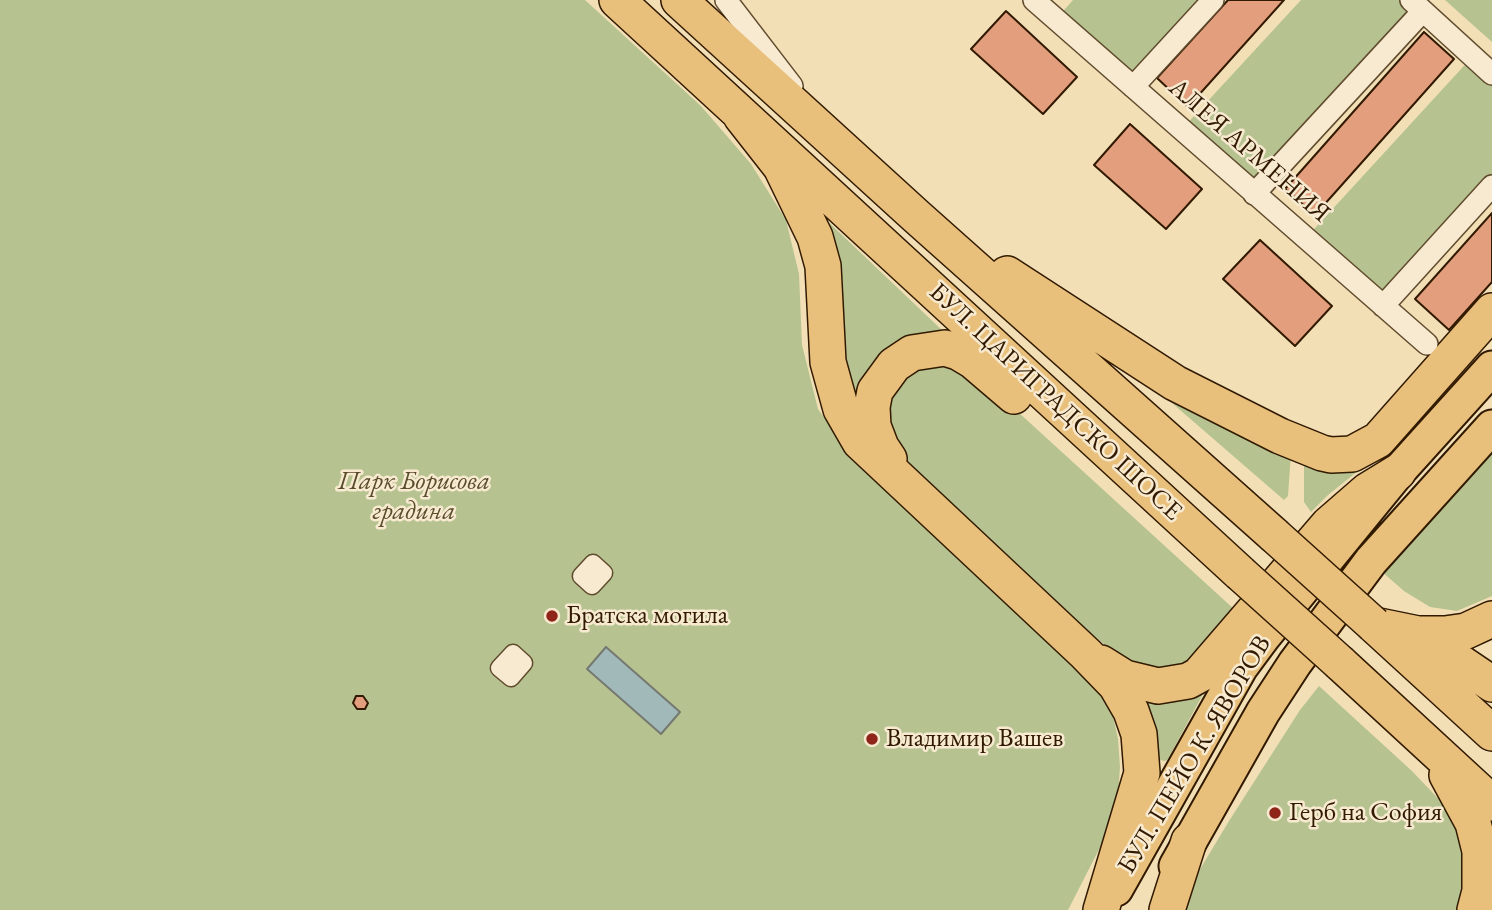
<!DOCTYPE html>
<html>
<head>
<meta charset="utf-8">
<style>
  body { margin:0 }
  canvas { display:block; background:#f2dfb6 }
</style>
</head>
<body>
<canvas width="1492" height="910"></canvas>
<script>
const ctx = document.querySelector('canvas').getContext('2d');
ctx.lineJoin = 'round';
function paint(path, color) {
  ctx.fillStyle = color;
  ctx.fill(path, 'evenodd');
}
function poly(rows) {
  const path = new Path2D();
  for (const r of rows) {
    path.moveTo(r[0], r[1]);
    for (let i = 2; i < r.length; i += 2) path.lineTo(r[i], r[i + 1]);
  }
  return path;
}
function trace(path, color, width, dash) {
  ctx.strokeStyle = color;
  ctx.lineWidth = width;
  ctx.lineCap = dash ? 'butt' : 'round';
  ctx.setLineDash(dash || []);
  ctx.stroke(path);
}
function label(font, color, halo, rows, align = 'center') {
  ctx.font = font + ' "EB Garamond",serif';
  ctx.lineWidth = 5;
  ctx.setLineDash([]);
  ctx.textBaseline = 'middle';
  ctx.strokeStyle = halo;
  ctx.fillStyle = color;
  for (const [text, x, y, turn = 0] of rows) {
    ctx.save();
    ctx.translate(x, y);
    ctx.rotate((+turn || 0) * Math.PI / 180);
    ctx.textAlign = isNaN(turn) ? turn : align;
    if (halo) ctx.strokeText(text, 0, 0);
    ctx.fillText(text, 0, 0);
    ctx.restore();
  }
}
paint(poly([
  [0,0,585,0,701,106,751,164,786,220,799,274,802,345,818,409,847,449,1043,633,1100,693,1113,716,1118,739,1120,767,1118,795,1111,826,1068,910,0,910],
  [1073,0,1213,0,1133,87,1056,19],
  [1301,0,1411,0,1423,11,1254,194,1182,129],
  [1445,0,1492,0,1492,42],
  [1473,56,1492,74,1492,186,1383,306,1305,239],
  [822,216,944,332,858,403,847,380],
  [1077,335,1291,453,1288,496,1284,500,1172,403],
  [933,360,972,370,1235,610,1185,665,1163,670,1135,666,1114,652,1084,628,898,454,886,415,889,398,908,372],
  [1492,454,1492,596,1457,611,1430,607,1404,591,1381,571],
  [1378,455,1328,495,1311,512,1304,502,1304,458],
  [1319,686,1412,771,1451,812,1462,837,1468,874,1461,910,1181,910,1188,889,1229,821,1300,710],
  [1203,694,1168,759,1165,761,1159,760,1145,701,1160,702]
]), '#b6c391');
const water = poly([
  [606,647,680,712,661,734,587,669,606,647]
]);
paint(water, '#a2b9ba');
trace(water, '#757970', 2);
const building = poly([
  [1228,0,1284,0,1188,107,1157,78,1228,0],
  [1006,11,1077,77,1043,114,971,49,1006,11],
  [1424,32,1454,59,1315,215,1285,189,1424,32],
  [1130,124,1202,189,1166,229,1094,165,1130,124],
  [1492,213,1492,282,1449,330,1415,299,1492,213],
  [1260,240,1332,306,1295,346,1223,279,1260,240],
  [356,696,363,696,368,703,365,709,357,709,353,703,356,696]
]);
paint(building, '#e39e7d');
trace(building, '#311a01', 2);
const pedestrian = poly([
  [593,563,604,573,592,586,581,576,593,563],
  [513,653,524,663,511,678,499,668,513,653]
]);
const minor = poly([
  [726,0,792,86],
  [1034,0,1427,344],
  [1411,0,1492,74],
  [1133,87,1213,0],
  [1254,194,1423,11],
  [1383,306,1492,186]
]);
const primary = poly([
  [1176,866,1263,712,1295,663,1371,561,1492,427],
  [1116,889,1241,667,1264,636,1398,472,1492,368]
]);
const trunk = poly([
  [617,0,1240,573],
  [679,0,916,216,1274,535],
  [741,116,781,167,815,237,823,266,828,362,841,409,860,442,1086,654,1116,685,1131,711,1139,734,1142,773,1101,910],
  [1007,274,1175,383,1280,436,1322,453,1331,455,1352,454,1378,440,1492,311],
  [889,459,881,447,873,426,872,407,875,391,894,365,912,353,945,348,958,352,973,361,1014,396],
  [1374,625,1492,733],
  [1374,625,1418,634,1445,634,1466,631,1492,619],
  [1418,634,1492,684],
  [1101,663,1125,678,1158,686,1188,681,1199,675,1329,524,1367,491,1398,472],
  [1340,663,1492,803],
  [1447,775,1473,823,1480,851,1480,891,1475,910],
  [1167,910,1189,841]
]);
trace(pedestrian, '#614b2e', 19);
trace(minor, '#614b2e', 24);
trace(primary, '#311a01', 37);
trace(trunk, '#311a01', 38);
trace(pedestrian, '#f7ead0', 16);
trace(minor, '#f7ead0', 21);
trace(primary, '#e9c07b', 33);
trace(trunk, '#e9c07b', 35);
const trunkBridge = poly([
  [1274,535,1374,625],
  [1240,573,1340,663]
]);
trace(trunkBridge, '#311a01', 38, []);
trace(trunkBridge, '#e9c07b', 35);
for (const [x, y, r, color] of [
  [552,616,7,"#8f2418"],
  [872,739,7,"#8f2418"],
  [1275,813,7,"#8f2418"]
]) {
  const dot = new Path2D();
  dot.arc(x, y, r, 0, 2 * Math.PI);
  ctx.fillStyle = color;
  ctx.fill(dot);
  trace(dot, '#f7ead0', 2.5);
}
label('26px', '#311a01', '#f7ead0', [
  ["АЛЕЯ АРМЕНИЯ",1249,151,41],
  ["БУЛ. ЦАРИГРАДСКО ШОСЕ",1055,402,43],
  ["БУЛ. ПЕЙО К. ЯВОРОВ",1195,755,-59]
]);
label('italic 26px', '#594d2c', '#f7ead0', [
  ["Парк Борисова",414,482],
  ["градина",414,512]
]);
label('26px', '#311a01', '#f7ead0', [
  ["Братска могила",566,616],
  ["Владимир Вашев",886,739],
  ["Герб на София",1289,813]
], 'left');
</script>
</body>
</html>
